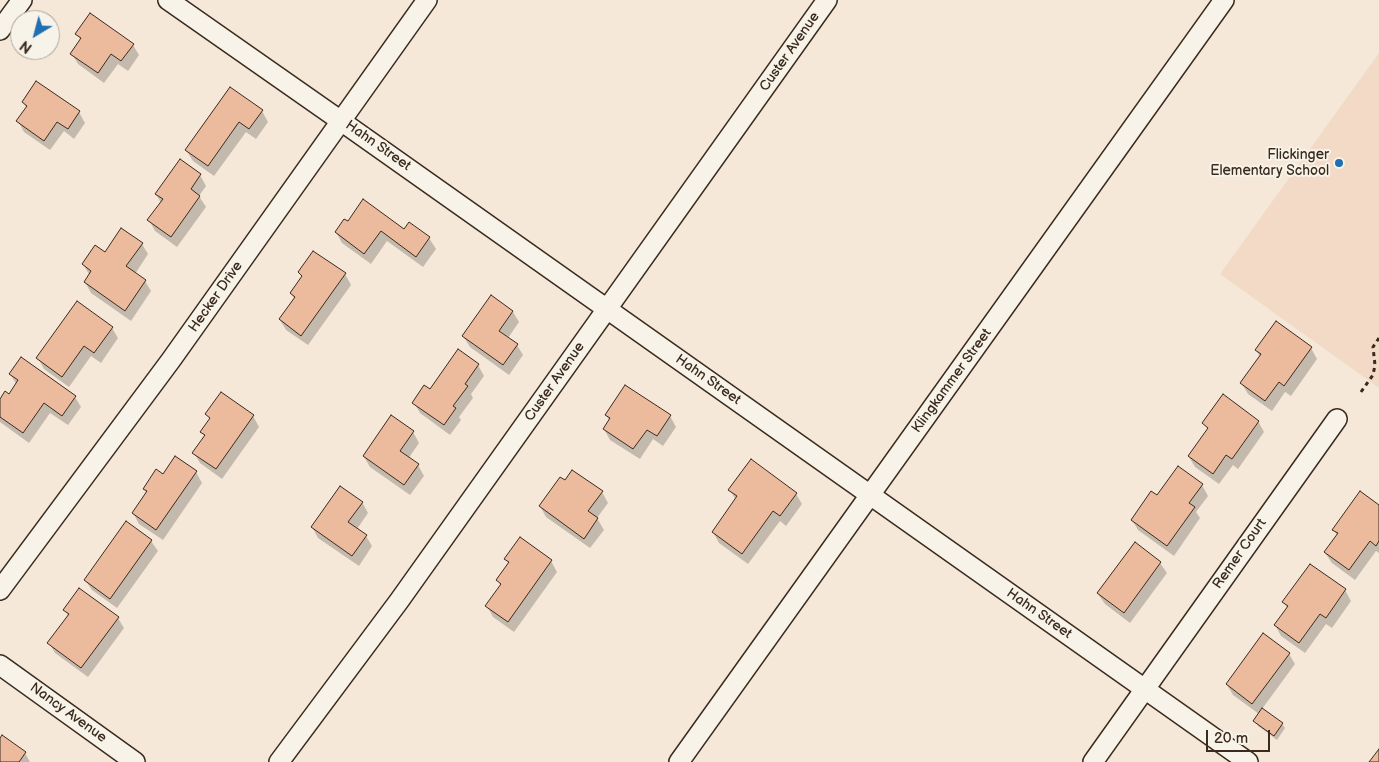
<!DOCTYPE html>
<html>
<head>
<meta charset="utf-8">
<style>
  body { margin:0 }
  #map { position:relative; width:1379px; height:762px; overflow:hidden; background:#f5e8d9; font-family:"Balsamiq Sans",sans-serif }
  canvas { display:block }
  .north { position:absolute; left:10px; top:10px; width:50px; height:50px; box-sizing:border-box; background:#f7f3e8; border:1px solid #aca397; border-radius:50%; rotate:217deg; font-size:14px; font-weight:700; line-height:20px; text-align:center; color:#3b2a1e }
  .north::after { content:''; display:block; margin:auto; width:18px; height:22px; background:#1f6fb2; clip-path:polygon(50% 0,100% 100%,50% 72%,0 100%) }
  .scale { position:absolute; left:1206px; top:730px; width:64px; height:22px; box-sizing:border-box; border:2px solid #3b2a1e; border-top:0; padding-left:6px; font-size:15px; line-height:18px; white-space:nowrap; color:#3b2a1e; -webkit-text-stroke:4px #f7f3e8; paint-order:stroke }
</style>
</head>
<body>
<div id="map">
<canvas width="1379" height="762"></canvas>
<div class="north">N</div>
<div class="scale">20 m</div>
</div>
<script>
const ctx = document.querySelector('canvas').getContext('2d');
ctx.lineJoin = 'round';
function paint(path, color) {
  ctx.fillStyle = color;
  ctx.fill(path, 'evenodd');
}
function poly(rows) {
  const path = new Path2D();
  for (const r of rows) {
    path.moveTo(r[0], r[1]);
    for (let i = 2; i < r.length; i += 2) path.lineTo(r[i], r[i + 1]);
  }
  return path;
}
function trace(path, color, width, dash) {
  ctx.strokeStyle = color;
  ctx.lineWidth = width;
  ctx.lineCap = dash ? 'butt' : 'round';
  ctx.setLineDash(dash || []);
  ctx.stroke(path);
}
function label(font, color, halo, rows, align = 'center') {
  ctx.font = font + ' "Balsamiq Sans",sans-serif';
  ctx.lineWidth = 4;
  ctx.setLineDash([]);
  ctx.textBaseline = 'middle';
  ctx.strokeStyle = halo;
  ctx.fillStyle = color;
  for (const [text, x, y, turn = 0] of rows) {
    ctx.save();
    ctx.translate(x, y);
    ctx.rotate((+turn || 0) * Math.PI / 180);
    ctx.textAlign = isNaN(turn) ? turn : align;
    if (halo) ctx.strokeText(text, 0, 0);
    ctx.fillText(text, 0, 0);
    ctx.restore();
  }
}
paint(poly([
  [1379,53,1379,388,1220,274]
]), '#f2dac7');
paint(poly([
  [77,34,133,45,139,55,128,71,118,64,104,83,78,64,72,54,81,41],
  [230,88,262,111,268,122,256,139,246,132,214,176,193,161,186,150],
  [23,102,79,112,85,123,74,139,64,131,50,150,24,132,18,121,27,109],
  [200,175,206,186,199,196,206,207,177,247,155,231,149,220,161,203,156,194],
  [348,223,404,230,409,224,429,238,436,249,423,267,387,241,371,264,342,243,336,232],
  [142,244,148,254,135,274,145,281,151,291,131,321,91,293,85,282,90,276,83,264,106,253],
  [300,272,345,274,351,285,308,345,286,330,280,320,295,299,291,294,303,278],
  [513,312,519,322,508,338,517,345,523,355,509,375,470,347,463,336],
  [112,328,118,338,101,363,91,356,69,387,44,369,38,358],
  [1311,348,1317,359,1291,396,1285,392,1272,411,1248,394,1242,384,1260,357,1256,350],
  [478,365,484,376,471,394,473,398,459,417,461,420,450,435,420,413,414,403,430,391],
  [10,374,75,397,81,407,68,425,50,413,29,443,0,422,0,401,9,395,17,385],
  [207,414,253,416,259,427,222,479,200,463,194,453,205,437,202,432,210,420],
  [606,415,670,416,676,427,663,446,653,439,640,459,610,440,604,429,609,420],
  [1258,421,1264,432,1238,469,1233,465,1219,484,1195,467,1189,457,1208,430,1204,423],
  [413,432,419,443,408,459,418,465,424,476,410,495,370,467,364,457],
  [196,472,202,483,163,540,139,524,133,513,147,494,144,489,163,476],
  [1202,485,1208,496,1196,512,1200,518,1174,556,1138,530,1132,520,1158,497],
  [730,490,796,494,802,504,786,526,780,521,748,564,719,543,713,532,736,500],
  [602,492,608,503,597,518,604,530,590,548,546,517,540,506],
  [362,502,368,513,357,529,366,536,372,546,359,566,318,538,312,527],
  [1379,506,1379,553,1376,551,1355,580,1332,563,1325,553,1337,536,1334,530],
  [126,523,151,541,158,551,117,608,92,590,85,580],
  [506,559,551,561,557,572,514,632,493,617,487,606,501,586,498,580,509,565],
  [1160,563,1167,573,1130,623,1105,604,1098,594],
  [1345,590,1351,601,1332,628,1326,624,1305,653,1281,636,1275,625,1287,608,1284,602],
  [65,610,118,618,124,628,88,677,55,653,49,643,68,616],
  [1289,654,1295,664,1262,709,1282,724,1285,728,1277,740,1258,726,1255,721,1259,714,1233,695,1227,685],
  [0,740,25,753,30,762,0,762]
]), '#0003');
const building = poly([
  [90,13,134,44,121,61,111,54,98,73,70,54,81,38,75,34,90,13],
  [36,81,80,111,68,129,57,122,44,141,16,121,27,106,22,102,36,81],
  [230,87,263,110,249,129,239,122,208,166,185,150,230,87],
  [180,159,201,174,191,189,200,196,171,237,147,220,163,199,155,194,180,159],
  [363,199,404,229,409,222,430,237,416,257,381,231,364,254,335,232,344,219,348,221,363,199],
  [121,228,143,243,126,266,146,280,125,311,84,282,91,271,82,264,95,245,105,252,121,228],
  [313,251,346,273,301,336,279,319,295,297,290,293,302,276,298,272,313,251],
  [491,295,513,311,499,331,518,344,503,365,462,336,491,295],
  [77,301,113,327,94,353,84,346,62,377,36,358,77,301],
  [1276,321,1312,347,1284,386,1279,382,1265,401,1240,383,1261,354,1255,350,1276,321],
  [458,349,479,364,465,384,468,386,453,406,456,408,444,425,412,403,424,385,430,389,458,349],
  [21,357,76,396,62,416,44,403,23,433,0,417,0,399,5,391,9,394,18,380,9,374,21,357],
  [625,385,671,415,657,436,647,430,633,449,603,429,610,418,605,415,625,385],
  [221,392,254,415,216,469,192,453,205,435,200,432,210,418,205,414,221,392],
  [1223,394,1259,421,1232,459,1226,455,1213,474,1188,456,1208,428,1202,423,1223,394],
  [391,415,414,431,400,451,419,464,404,485,363,456,391,415],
  [175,456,197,471,156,530,132,513,147,491,143,489,156,469,163,474,175,456],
  [751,459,797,493,780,516,773,511,742,554,712,532,737,496,728,490,751,459],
  [1178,466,1203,484,1189,503,1195,507,1167,546,1131,520,1151,491,1157,495,1178,466],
  [572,470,603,491,588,511,598,518,584,539,539,506,560,477,565,480,572,470],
  [340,486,363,502,348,522,367,535,352,556,311,527,340,486],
  [1360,491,1379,505,1379,541,1376,546,1370,541,1349,570,1324,552,1338,533,1332,530,1360,491],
  [126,521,152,540,110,599,84,580,126,521],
  [520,537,552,560,508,622,485,606,501,584,496,580,509,562,504,559,520,537],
  [1135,542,1161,562,1124,613,1097,593,1135,542],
  [1310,564,1346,589,1326,618,1320,614,1299,643,1274,625,1288,606,1282,602,1310,564],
  [79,588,119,617,81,668,47,643,69,614,63,610,79,588],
  [1263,633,1290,653,1252,704,1226,684,1263,633],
  [1262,708,1283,723,1274,736,1253,721,1262,708],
  [2,735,26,752,19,762,0,762,0,738,2,735],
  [1379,749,1379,762,1369,762,1379,749]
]);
paint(building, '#ecba9d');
trace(building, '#3b2a1e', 1);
const minor = poly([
  [168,0,341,121,1248,762],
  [0,30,22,0],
  [0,590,171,360,427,0],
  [0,665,135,762],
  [279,762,399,601,827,0],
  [679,762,1224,0],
  [1093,762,1337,419]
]);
trace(minor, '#3b2a1e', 22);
trace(poly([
  [1361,392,1373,375,1375,365,1373,347,1379,338]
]), '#3b2a1e', 3, [4, 4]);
trace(minor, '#f7f3e8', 19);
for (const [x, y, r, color] of [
  [1339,163,5,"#1f6fb2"]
]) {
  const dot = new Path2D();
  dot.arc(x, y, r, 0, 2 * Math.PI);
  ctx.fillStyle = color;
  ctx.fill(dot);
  trace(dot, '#f7f3e8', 2);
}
label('14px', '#3b2a1e', '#f7f3e8', [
  ["Custer Avenue",790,52,-55],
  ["Hahn Street",378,146,35],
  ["Hecker Drive",216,297,-55],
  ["Hahn Street",708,380,35],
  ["Klingkammer Street",952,381,-54],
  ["Custer Avenue",555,382,-55],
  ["Remer Court",1240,554,-55],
  ["Hahn Street",1039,614,35],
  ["Nancy Avenue",68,713,36]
]);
label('14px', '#3b2a1e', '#f7f3e8', [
  ["Flickinger",1329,155],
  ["Elementary School",1329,171]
], 'right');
</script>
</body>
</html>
